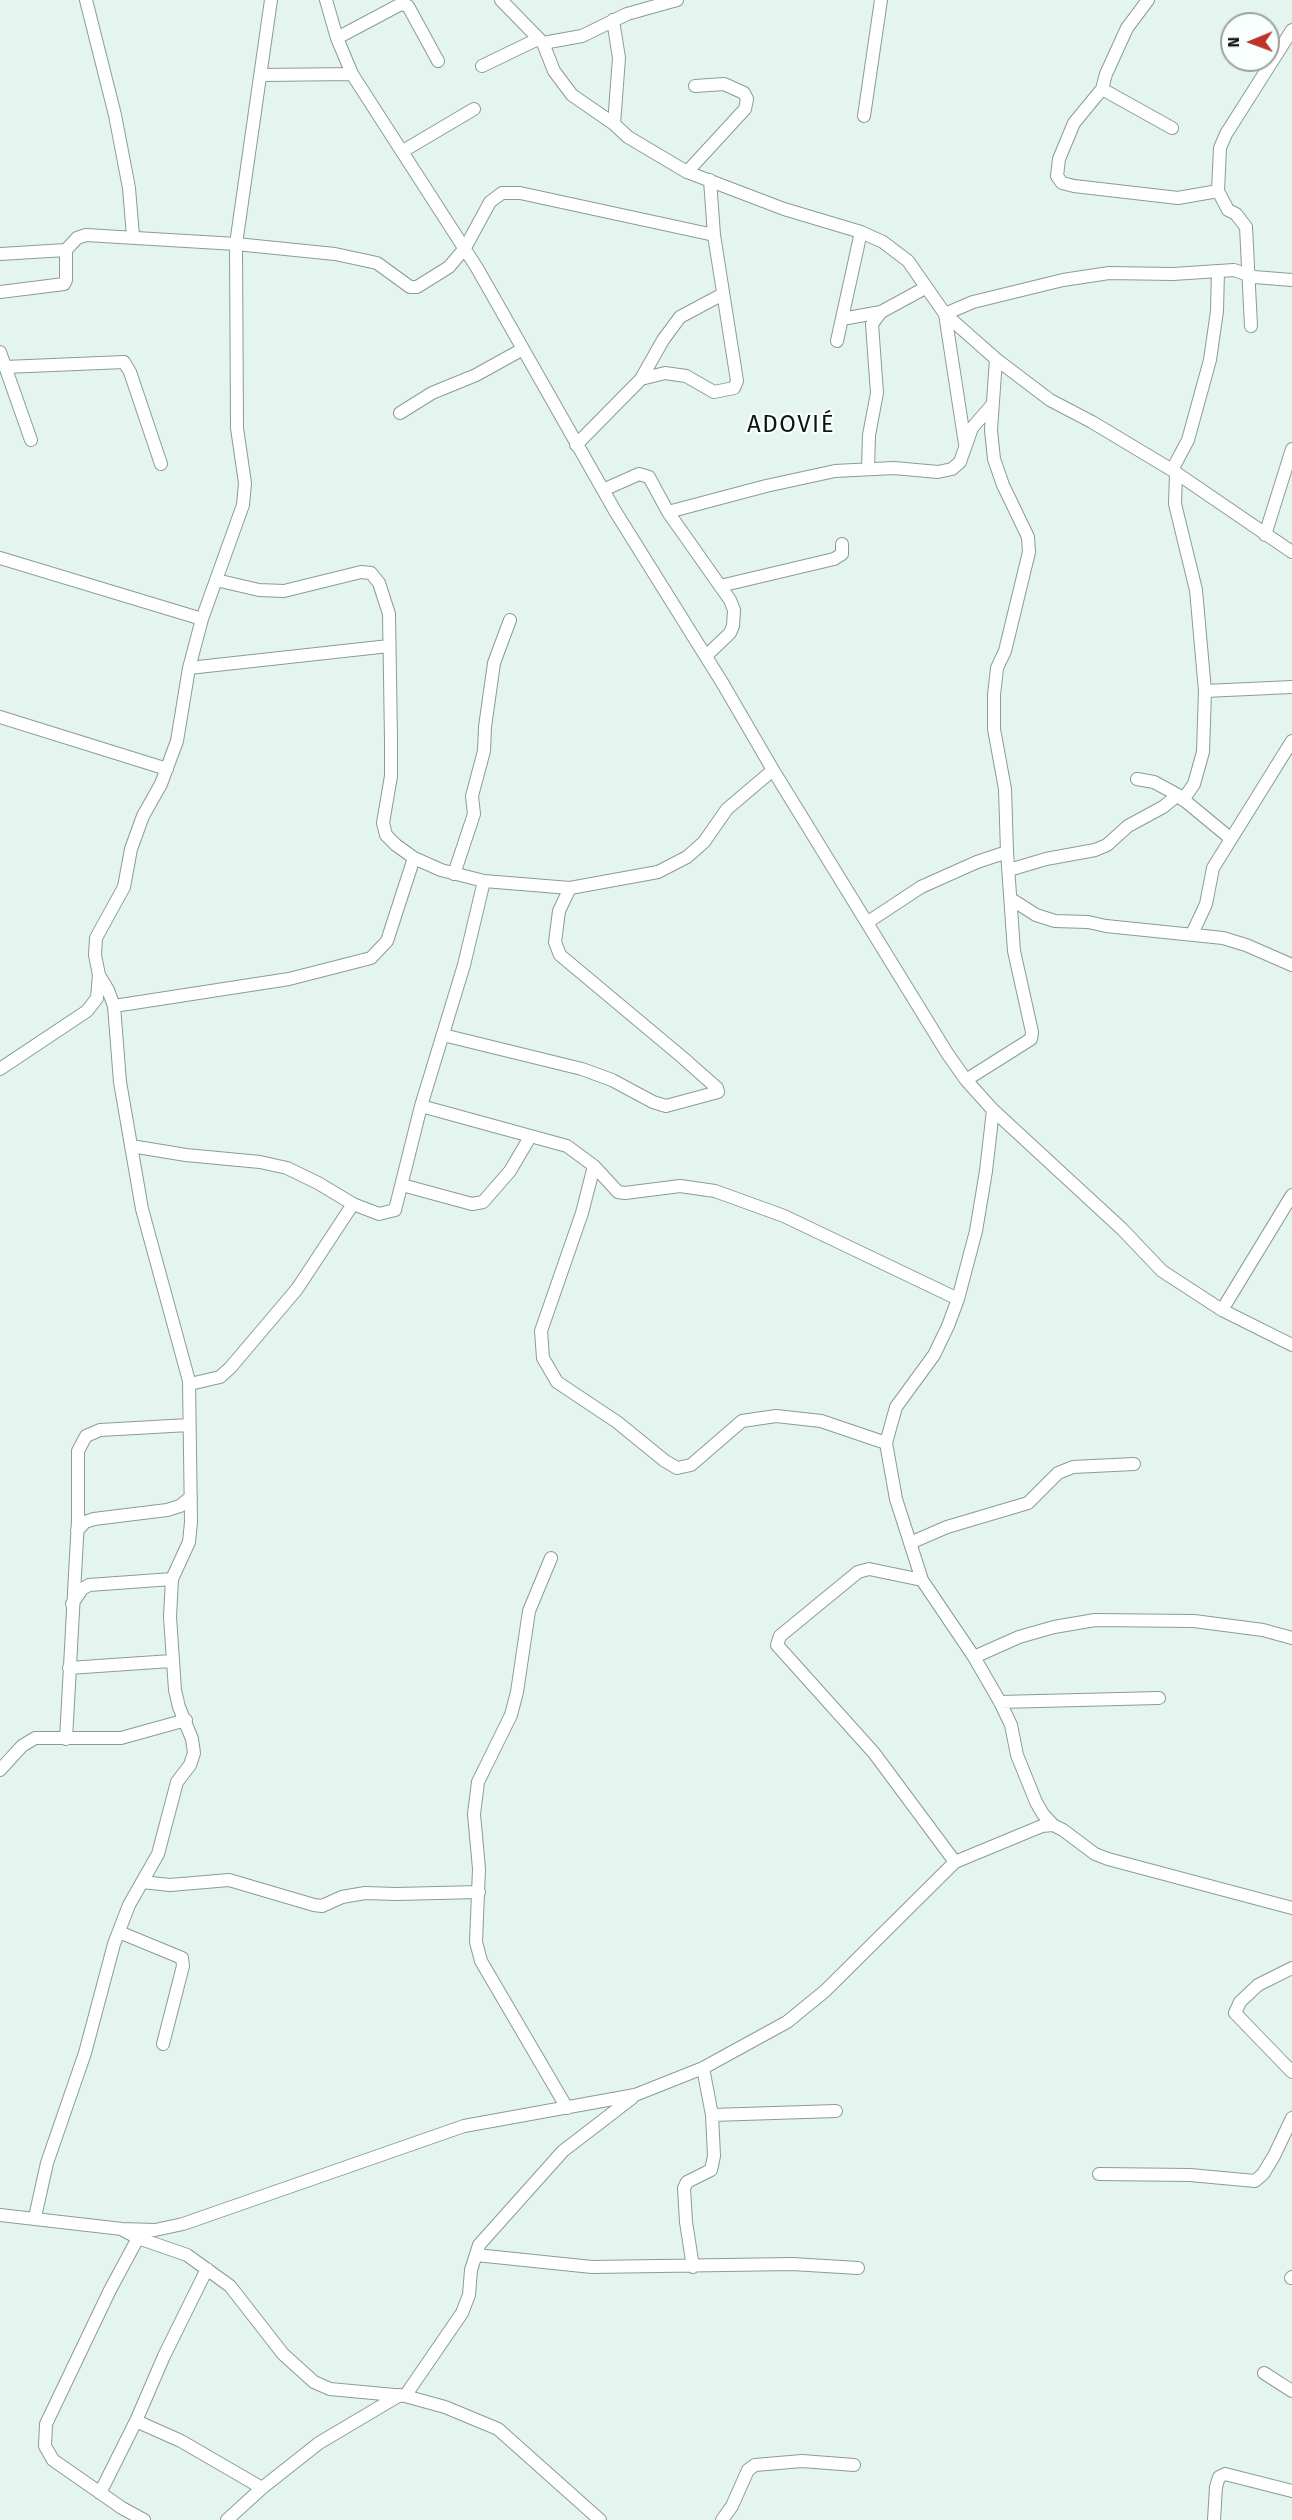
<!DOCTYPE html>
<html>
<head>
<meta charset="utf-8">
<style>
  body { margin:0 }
  #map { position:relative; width:1292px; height:2520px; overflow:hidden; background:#e4f4ee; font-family:"Fira Sans",sans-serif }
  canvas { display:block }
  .north { position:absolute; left:1220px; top:12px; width:60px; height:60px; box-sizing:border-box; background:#f8fffc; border:2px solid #9ba19f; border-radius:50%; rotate:269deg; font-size:16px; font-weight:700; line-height:24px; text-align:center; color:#101513 }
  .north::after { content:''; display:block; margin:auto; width:21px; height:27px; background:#c03329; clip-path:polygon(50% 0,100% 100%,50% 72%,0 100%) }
</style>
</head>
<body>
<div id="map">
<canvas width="1292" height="2520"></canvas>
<div class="north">N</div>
</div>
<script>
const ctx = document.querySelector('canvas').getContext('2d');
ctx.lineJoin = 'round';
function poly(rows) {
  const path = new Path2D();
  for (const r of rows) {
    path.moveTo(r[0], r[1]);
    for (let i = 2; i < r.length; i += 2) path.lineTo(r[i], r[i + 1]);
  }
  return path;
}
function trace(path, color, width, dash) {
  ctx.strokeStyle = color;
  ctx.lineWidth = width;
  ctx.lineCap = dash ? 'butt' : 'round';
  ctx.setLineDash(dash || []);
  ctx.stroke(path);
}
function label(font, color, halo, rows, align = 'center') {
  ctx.font = font + ' "Fira Sans",sans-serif';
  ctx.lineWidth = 4.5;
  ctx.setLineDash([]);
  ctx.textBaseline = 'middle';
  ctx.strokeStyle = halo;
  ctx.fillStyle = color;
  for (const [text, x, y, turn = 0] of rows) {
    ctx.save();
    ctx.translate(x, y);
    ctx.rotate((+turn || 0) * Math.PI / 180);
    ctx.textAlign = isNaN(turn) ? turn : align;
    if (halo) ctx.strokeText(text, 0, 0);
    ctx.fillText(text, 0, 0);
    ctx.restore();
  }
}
const minor = poly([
  [86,0,115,115,129,188,133,236],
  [326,0,337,38,352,74,477,268,615,511,723,684,773,770,947,1053,966,1080,993,1110,1122,1229,1162,1271,1222,1310,1292,1345],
  [501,0,543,43,554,71,572,95,614,124,628,137,687,172,784,209,861,232,883,242,908,261,945,314,996,359,1050,400,1092,422,1172,470,1292,552],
  [1148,0,1127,28,1106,74,1102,89,1074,123,1059,159,1057,176,1062,183,1074,186,1178,198,1218,191],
  [613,20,619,58,614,124],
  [337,38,401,4,408,6,438,61],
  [543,43,582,36,627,14,677,0],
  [482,66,538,39],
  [261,75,352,74],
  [1102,89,1172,128],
  [864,116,881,0],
  [403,151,474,109],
  [687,172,745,109,747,99,744,93,724,84,695,86],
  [0,254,66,250],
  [0,292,64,284,66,280,66,250,77,238,86,235,236,244,335,254,377,263,410,287,417,287,449,267,465,248,490,202,502,193,520,193,714,235],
  [842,319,881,312],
  [1251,326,1246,227,1236,214,1228,210,1218,191,1220,148,1226,134,1292,30],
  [837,341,861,232],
  [0,352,31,440],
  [5,367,124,362,130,372,161,464],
  [641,379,663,340,680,317,723,294],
  [400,413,432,393,476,375,523,349],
  [965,444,945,314,973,302,1063,280,1109,273,1173,274,1234,270,1254,277,1292,280],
  [576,445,641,379,665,373,686,376,714,392,734,388,737,381,714,235,710,180],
  [868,469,869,435,877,393,872,324,881,312,925,288],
  [1172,470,1188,440,1210,360,1217,311,1218,271],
  [1176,473,1175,504,1196,590,1205,691,1203,752,1194,784,1183,800],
  [603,490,639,474,649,477,668,512,730,600,734,610,733,626,730,633,706,656],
  [668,512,766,486,835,471,894,468,938,472,952,469,960,462,972,428,992,405],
  [1265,535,1292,449],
  [0,558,202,619],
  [216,580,259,590,284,591,361,572,371,573,379,583,389,614,391,740,391,776,383,823,386,835,396,845,414,858,441,870,484,881,570,888,658,872,687,857,704,842,727,809,773,770],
  [720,586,834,559,842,554,842,544],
  [189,668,389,646],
  [1205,691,1292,687],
  [0,717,167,769],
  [1137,779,1154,782,1178,795,1230,838],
  [1009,870,1046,859,1095,850,1107,845,1128,826,1163,807,1178,795],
  [454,874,474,814,472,796,484,751,485,727,494,663,510,620],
  [1011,899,1036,915,1055,921,1088,922,1106,926,1223,938,1246,945,1292,965],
  [868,922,921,887,977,862,1007,852,1005,789,994,729,994,695,997,668,1005,651,1029,552,1028,537,1003,485,994,459,991,430,996,359],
  [1192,934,1206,904,1213,868,1292,741],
  [114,1006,289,979,371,958,387,941,414,858],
  [443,1035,582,1069,612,1080,653,1102,666,1106,718,1092,717,1088,682,1057,560,955,555,942,559,911,570,888],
  [0,1069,87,1011,97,998,99,975,95,955,96,938,124,887,131,849,143,816,161,784,177,741,189,668,202,619,243,505,245,483,237,428,236,244,271,0],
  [966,1080,1031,1039,1032,1032,1014,951,1007,852],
  [421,1106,567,1146,594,1166,618,1192,625,1193,680,1186,715,1191,784,1216,958,1299],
  [993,1110,986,1171,976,1231,958,1299,948,1326,934,1355,896,1407,886,1443,896,1499,922,1580,974,1657,1000,1702,1011,1725,1017,1755,1036,1802,1043,1814,1053,1825],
  [131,1146,186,1155,260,1162,287,1168,318,1183,353,1204,379,1214,395,1210,421,1106,464,965,484,881],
  [594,1166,582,1213,541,1331,543,1358,557,1382,617,1422,665,1461,677,1468,691,1465,742,1421,776,1416,821,1421,886,1443],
  [402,1185,472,1204,483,1202,510,1171,530,1137],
  [1222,1310,1292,1195],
  [190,1384,220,1377,230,1368,297,1289,353,1204],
  [77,1531,85,1522,94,1519,167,1510,180,1506,191,1497],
  [910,1543,947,1527,1028,1503,1058,1473,1073,1467,1134,1464],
  [551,1558,529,1611,517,1692,511,1715,478,1782,474,1814,479,1869,476,1942,481,1961,567,2108],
  [922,1580,869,1569,858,1572,780,1636,777,1645,874,1753,955,1862],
  [72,1604,82,1589,89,1585,172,1579],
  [974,1657,1019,1637,1054,1627,1095,1620,1194,1621,1263,1630,1292,1638],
  [69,1668,171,1661],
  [1000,1702,1159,1698],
  [66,1739,78,1520,78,1451,86,1436,100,1430,189,1425],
  [0,1770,22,1746,35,1738,121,1738,186,1720],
  [142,1882,170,1885,229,1880,314,1905,322,1906,342,1897,365,1893,396,1894,479,1892],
  [119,1932,182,1958,183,1966,163,2044],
  [1292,1968,1258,1985,1240,2002,1235,2013,1292,2072],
  [712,2115,836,2111],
  [1099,2174,1190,2175,1255,2181,1263,2174,1274,2156,1292,2118],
  [0,2215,122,2229,155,2230,183,2224,464,2126,635,2095,703,2068,787,2022,825,1991,955,1862,1042,1826,1053,1825,1063,1830,1095,1854,1108,1859,1292,1908],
  [35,2217,47,2163,85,2053,114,1944,129,1905,158,1854,177,1782,190,1765,194,1753,192,1739,179,1707,175,1690,170,1617,172,1579,189,1542,191,1522,189,1381,142,1209,120,1082,114,1006,108,990,99,975],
  [123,2230,138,2238,187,2255,230,2286,283,2354,314,2382,330,2389,405,2396,445,2407,498,2429,600,2520],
  [138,2238,110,2290,46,2424,45,2446,53,2460,122,2508,144,2520],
  [476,2255,592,2267,792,2264,858,2268],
  [693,2267,686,2222,684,2188,687,2182,711,2170,714,2156,712,2115,703,2068],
  [207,2269,164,2356,136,2421,181,2441,262,2488],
  [1291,2278,1292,2277],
  [1264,2373,1292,2391],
  [405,2396,462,2313,469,2295,471,2270,479,2245,563,2151,632,2098],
  [100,2493,136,2421],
  [227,2520,262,2488,319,2443,400,2395],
  [722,2520,732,2506,748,2470,755,2465,802,2461,854,2465],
  [1214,2520,1216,2487,1219,2477,1225,2474,1292,2491]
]);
trace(minor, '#8c9b96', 14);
trace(minor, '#fff', 12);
ctx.letterSpacing = '1.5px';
label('24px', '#101513', '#f8fffc', [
  ["ADOVIÉ",791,425]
]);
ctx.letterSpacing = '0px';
</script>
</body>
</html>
